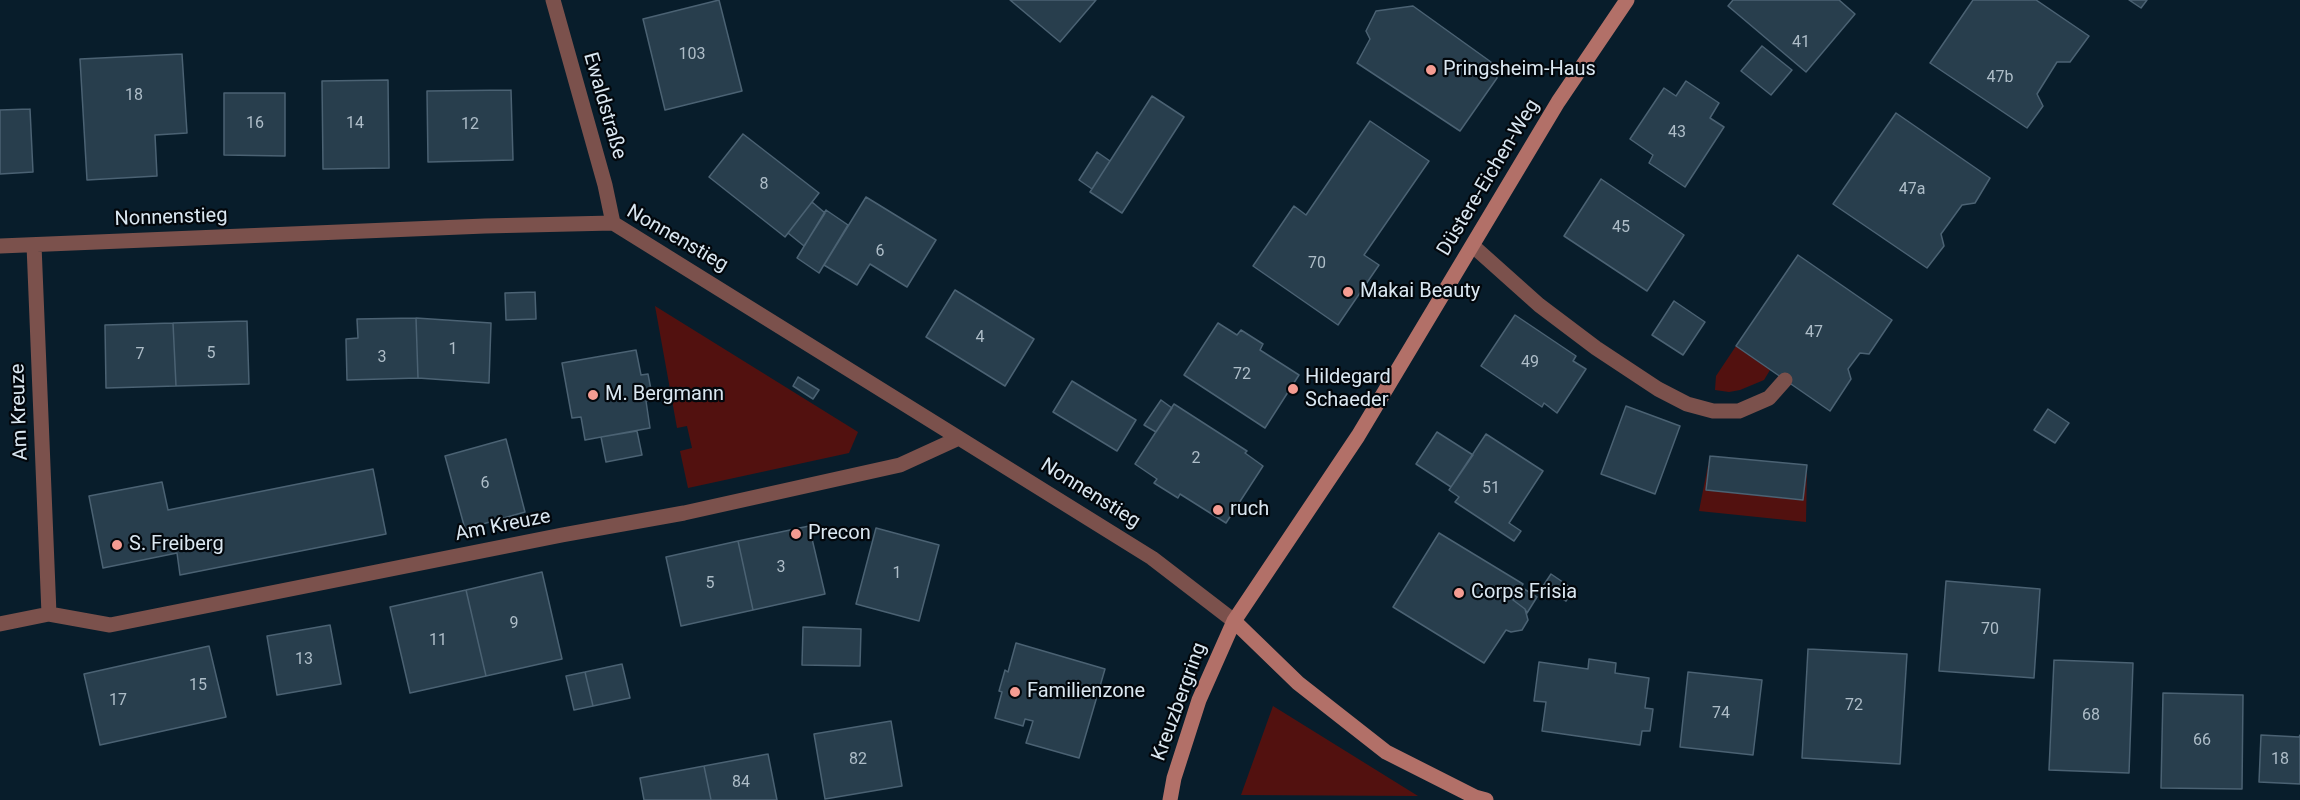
<!DOCTYPE html>
<html>
<head>
<meta charset="utf-8">
<style>
  body { margin:0 }
  canvas { display:block; background:#081d2b }
</style>
</head>
<body>
<canvas width="2300" height="800"></canvas>
<script>
const ctx = document.querySelector('canvas').getContext('2d');
ctx.lineJoin = 'round';
function paint(path, color) {
  ctx.fillStyle = color;
  ctx.fill(path, 'evenodd');
}
function poly(rows) {
  const path = new Path2D();
  for (const r of rows) {
    path.moveTo(r[0], r[1]);
    for (let i = 2; i < r.length; i += 2) path.lineTo(r[i], r[i + 1]);
  }
  return path;
}
function trace(path, color, width, dash) {
  ctx.strokeStyle = color;
  ctx.lineWidth = width;
  ctx.lineCap = dash ? 'butt' : 'round';
  ctx.setLineDash(dash || []);
  ctx.stroke(path);
}
function label(font, color, halo, rows, align = 'center') {
  ctx.font = font + ' Roboto,sans-serif';
  ctx.lineWidth = 4.5;
  ctx.setLineDash([]);
  ctx.textBaseline = 'middle';
  ctx.strokeStyle = halo;
  ctx.fillStyle = color;
  for (const [text, x, y, turn = 0] of rows) {
    ctx.save();
    ctx.translate(x, y);
    ctx.rotate((+turn || 0) * Math.PI / 180);
    ctx.textAlign = isNaN(turn) ? turn : align;
    if (halo) ctx.strokeText(text, 0, 0);
    ctx.fillText(text, 0, 0);
    ctx.restore();
  }
}
paint(poly([
  [655,306,858,432,849,453,688,488,680,451,692,448,687,426,677,428],
  [1736,346,1770,370,1764,380,1740,390,1729,392,1715,390,1716,376],
  [1709,460,1706,490,1803,500,1807,465,1806,522,1699,511],
  [1273,706,1418,796,1241,795]
]), '#52110f');
const building = poly([
  [719,0,742,91,665,110,643,19,719,0],
  [1010,0,1096,0,1060,42,1010,0],
  [1733,0,1839,0,1855,14,1806,72,1728,6,1733,0],
  [1973,0,2036,0,2089,36,2070,62,2057,62,2037,94,2043,106,2027,128,1930,63,1973,0],
  [2129,0,2147,0,2141,8,2129,0],
  [1413,6,1491,62,1497,78,1460,131,1357,63,1370,39,1366,31,1376,11,1413,6],
  [1762,46,1792,70,1771,95,1741,71,1762,46],
  [182,54,187,133,155,135,157,176,87,180,80,59,182,54],
  [388,80,389,168,323,169,322,81,388,80],
  [1686,81,1719,103,1710,118,1724,127,1685,187,1649,163,1653,155,1630,139,1664,88,1676,96,1686,81],
  [511,90,513,160,428,162,427,91,511,90],
  [224,93,285,93,285,156,224,155,224,93],
  [1152,96,1184,117,1122,213,1090,192,1152,96],
  [30,109,33,172,0,174,0,110,30,109],
  [1896,113,1990,178,1975,203,1962,205,1941,234,1944,246,1927,268,1833,204,1896,113],
  [1370,121,1429,161,1364,255,1379,265,1338,325,1253,266,1294,206,1306,215,1370,121],
  [743,134,819,193,785,237,709,177,743,134],
  [1097,152,1110,161,1092,189,1079,180,1097,152],
  [1601,179,1684,235,1647,291,1564,236,1601,179],
  [866,197,936,240,907,287,870,264,857,285,824,265,866,197],
  [812,202,825,213,804,246,788,233,812,202],
  [826,210,848,225,819,273,797,258,826,210],
  [1798,255,1892,320,1869,354,1860,353,1848,369,1851,379,1830,411,1736,346,1798,255],
  [955,290,1034,339,1005,386,926,337,955,290],
  [535,292,536,319,506,320,505,293,535,292],
  [1674,301,1705,322,1683,355,1652,335,1674,301],
  [1515,315,1576,356,1573,361,1586,369,1557,413,1544,403,1542,407,1481,366,1515,315],
  [416,318,491,323,489,383,418,378,416,318],
  [416,318,418,378,347,380,346,339,358,338,357,319,416,318],
  [247,321,249,384,176,386,173,323,247,321],
  [173,323,176,386,106,388,105,325,173,323],
  [1218,323,1237,335,1241,330,1263,344,1260,350,1299,375,1265,428,1184,375,1218,323],
  [636,350,641,375,648,374,653,400,646,401,650,428,585,440,581,417,572,418,562,363,636,350],
  [798,377,819,390,813,399,793,386,798,377],
  [1072,381,1136,420,1117,451,1053,412,1072,381],
  [1161,400,1172,408,1156,432,1144,425,1161,400],
  [1174,404,1247,451,1245,453,1263,466,1226,523,1180,494,1178,498,1154,483,1157,479,1135,464,1174,404],
  [1626,406,1680,426,1655,494,1601,474,1626,406],
  [2048,409,2069,423,2055,443,2034,430,2048,409],
  [637,431,642,455,606,462,601,437,637,431],
  [1437,432,1473,455,1451,487,1416,464,1437,432],
  [1486,434,1543,471,1509,523,1521,531,1514,541,1455,502,1459,497,1449,490,1486,434],
  [506,439,525,512,465,529,445,456,506,439],
  [1710,456,1807,465,1803,500,1706,490,1710,456],
  [373,469,386,534,180,575,177,553,103,568,89,496,162,482,168,510,373,469],
  [809,526,825,594,753,610,738,541,809,526],
  [876,528,939,545,919,621,856,604,876,528],
  [1439,533,1523,584,1513,600,1525,609,1528,620,1522,630,1511,632,1506,630,1484,663,1393,607,1439,533],
  [738,541,753,610,681,626,666,557,738,541],
  [542,572,562,659,486,676,466,590,542,572],
  [1551,574,1573,589,1566,601,1543,586,1551,574],
  [1946,581,2040,589,2034,678,1939,671,1946,581],
  [1521,587,1537,597,1527,613,1525,609,1513,600,1521,587],
  [466,590,486,676,410,693,390,607,466,590],
  [330,625,341,684,277,695,267,636,330,625],
  [803,627,861,629,860,666,802,665,803,627],
  [1016,643,1105,669,1079,758,1026,743,1033,721,1025,719,1023,726,995,718,1002,692,999,691,1005,670,1008,672,1016,643],
  [209,646,226,717,100,745,84,674,209,646],
  [1808,649,1907,654,1900,764,1802,758,1808,649],
  [1589,659,1616,663,1615,673,1649,678,1645,708,1653,709,1650,731,1642,731,1640,745,1542,731,1546,702,1534,701,1539,662,1588,669,1589,659],
  [2054,660,2133,663,2129,773,2049,770,2054,660],
  [622,664,630,698,593,706,585,672,622,664],
  [585,672,593,706,574,710,566,676,585,672],
  [1688,672,1762,680,1753,755,1680,747,1688,672],
  [2163,693,2243,695,2242,789,2161,788,2163,693],
  [891,721,902,786,825,799,814,734,891,721],
  [2261,735,2299,737,2300,735,2300,784,2259,782,2261,735],
  [768,754,777,800,711,800,704,766,768,754],
  [704,766,711,800,644,800,640,778,704,766]
]);
paint(building, '#283e4d');
trace(building, '#4b6273', 1.5);
trace(poly([
  [1473,246,1539,305,1596,348,1658,389,1687,404,1713,411,1739,411,1769,398,1785,380]
]), '#7b514c', 15);
trace(poly([
  [553,0,605,185,613,223],
  [34,245,49,614],
  [0,246,485,226,613,223,1152,558,1234,621],
  [0,624,49,614,110,625,562,535,684,513,900,465,959,438]
]), '#7b514c', 15);
trace(poly([
  [1234,621,1298,683,1386,752,1475,797,1486,800],
  [1170,800,1174,778,1199,700,1234,621,1358,436,1558,102,1627,0]
]), '#b27068', 15);
for (const [x, y, r, color] of [
  [1431,70,6,"#f59c92"],
  [1348,292,6,"#f59c92"],
  [1293,389,6,"#f59c92"],
  [593,395,6,"#f59c92"],
  [1218,510,6,"#f59c92"],
  [796,534,6,"#f59c92"],
  [117,545,6,"#f59c92"],
  [1459,593,6,"#f59c92"],
  [1015,692,6,"#f59c92"]
]) {
  const dot = new Path2D();
  dot.arc(x, y, r, 0, 2 * Math.PI);
  ctx.fillStyle = color;
  ctx.fill(dot);
  trace(dot, '#02070c', 2);
}
label('16px', '#aebdc8', null, [
  ["41",1801,43],
  ["103",692,55],
  ["47b",2000,78],
  ["18",134,96],
  ["16",255,124],
  ["14",355,124],
  ["12",470,125],
  ["43",1677,133],
  ["8",764,185],
  ["47a",1912,190],
  ["45",1621,228],
  ["6",880,252],
  ["70",1317,264],
  ["47",1814,333],
  ["4",980,338],
  ["1",453,350],
  ["5",211,354],
  ["7",140,355],
  ["3",382,358],
  ["49",1530,363],
  ["72",1242,375],
  ["2",1196,459],
  ["6",485,484],
  ["51",1491,489],
  ["3",781,568],
  ["1",897,574],
  ["5",710,584],
  ["9",514,624],
  ["70",1990,630],
  ["11",438,641],
  ["13",304,660],
  ["15",198,686],
  ["17",118,701],
  ["72",1854,706],
  ["74",1721,714],
  ["68",2091,716],
  ["66",2202,741],
  ["82",858,760],
  ["18",2280,760],
  ["84",741,783]
]);
label('20px', '#dae7f1', '#02070c', [
  ["Pringsheim-Haus",1443,70],
  ["Makai Beauty",1360,292],
  ["Hildegard",1305,378],
  ["Schaeder",1305,401],
  ["M. Bergmann",605,395],
  ["ruch",1230,510],
  ["Precon",808,534],
  ["S. Freiberg",129,545],
  ["Corps Frisia",1471,593],
  ["Familienzone",1027,692]
], 'left');
label('20px', '#dae7f1', '#02070c', [
  ["Ewaldstraße",604,106,74],
  ["Düstere-Eichen-Weg",1489,178,-59],
  ["Nonnenstieg",171,218,-2],
  ["Nonnenstieg",677,239,30],
  ["Am Kreuze",20,412,-92],
  ["Nonnenstieg",1090,494,32],
  ["Am Kreuze",503,526,-11],
  ["Kreuzbergring",1180,702,-70]
]);
</script>
</body>
</html>
